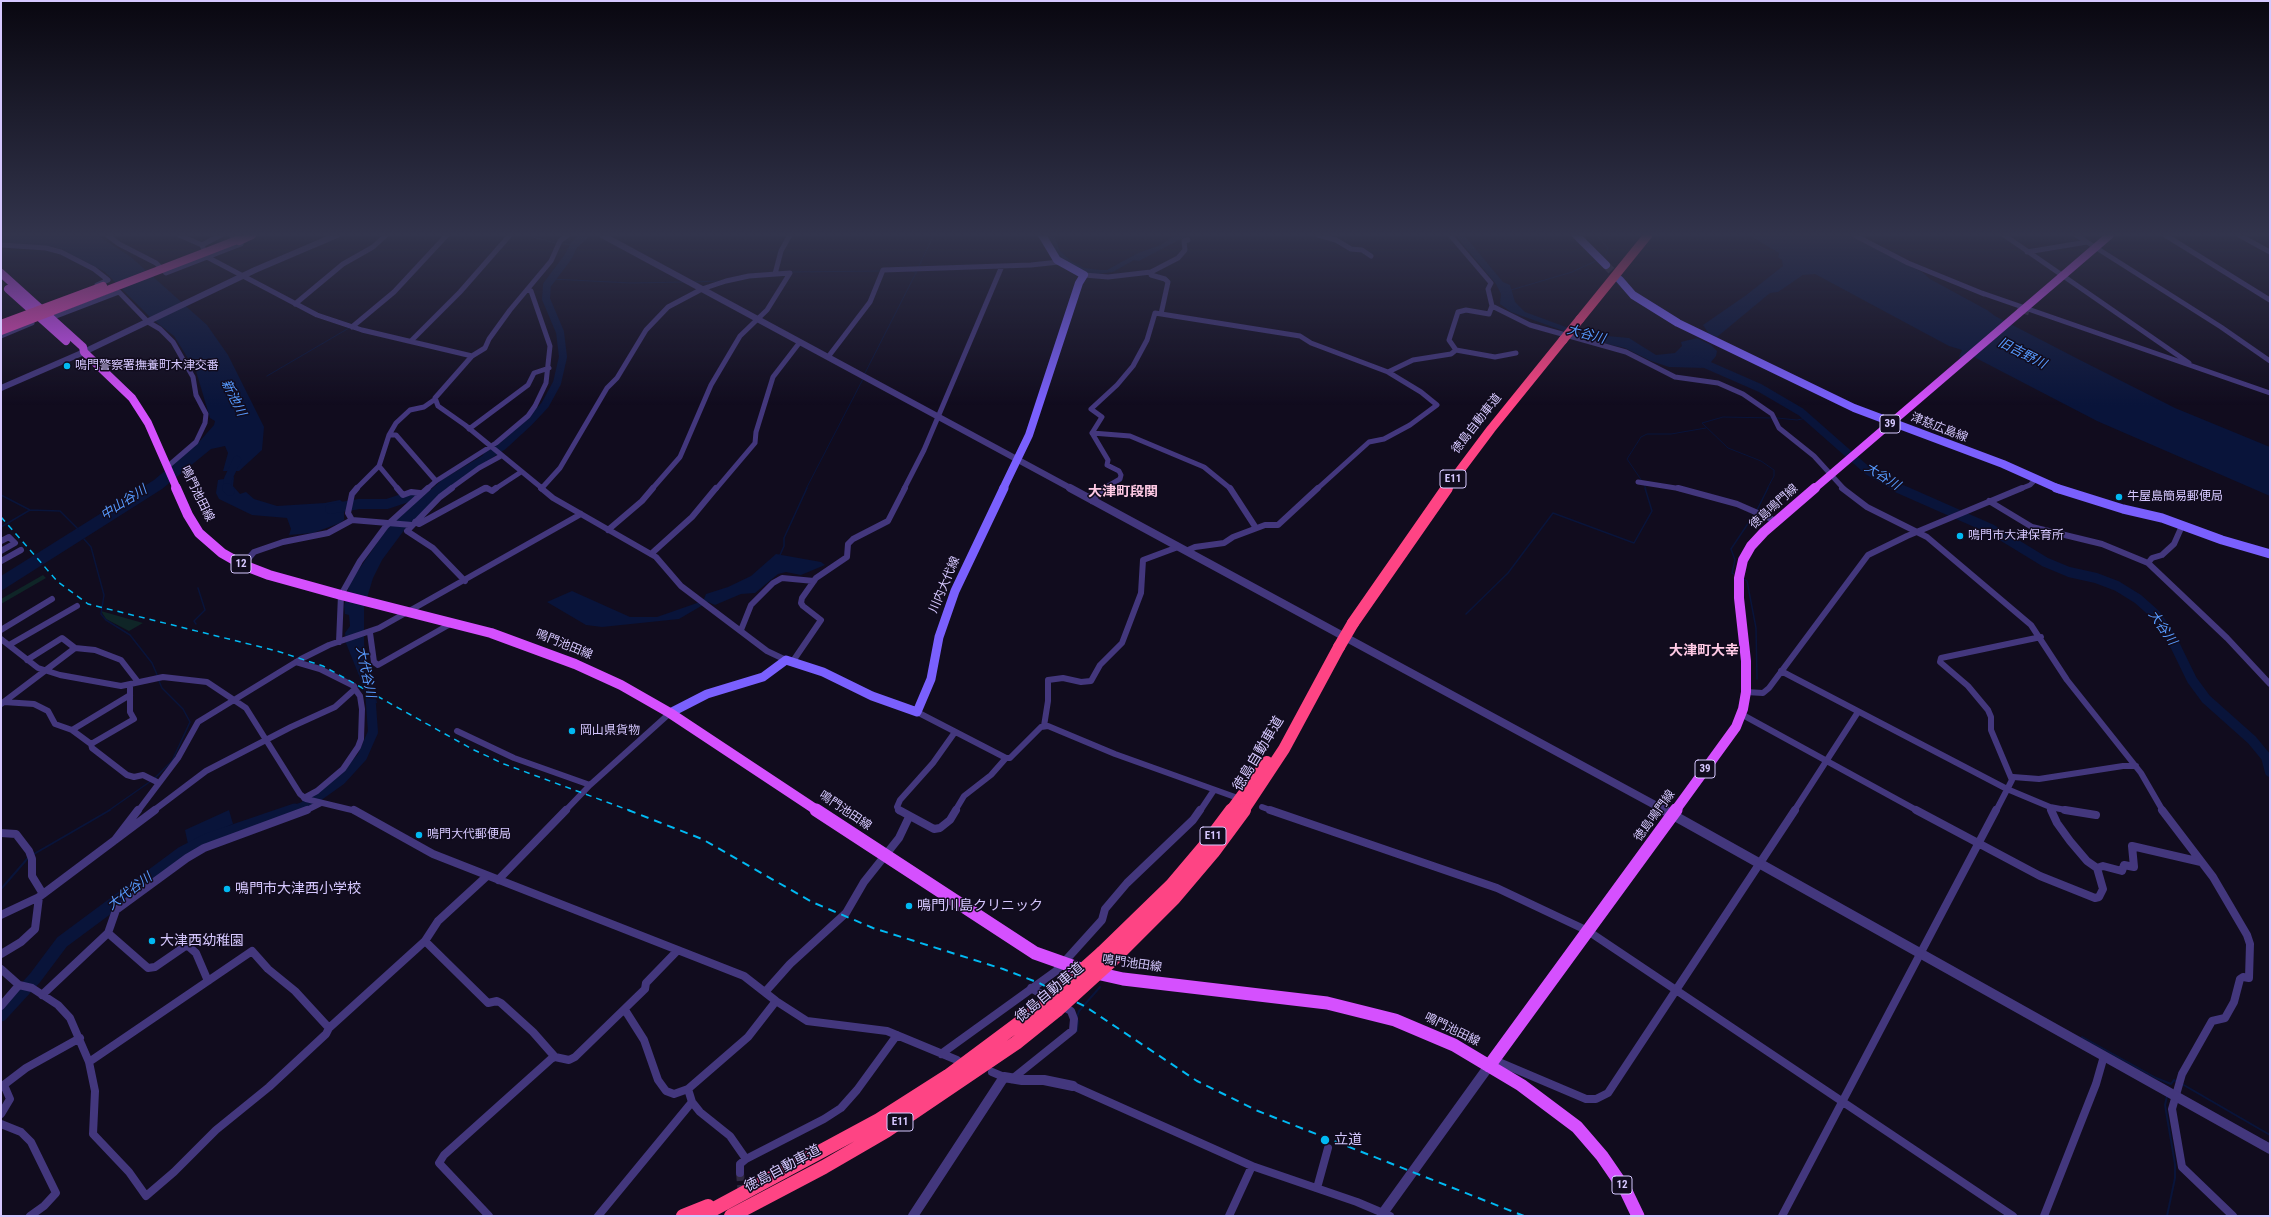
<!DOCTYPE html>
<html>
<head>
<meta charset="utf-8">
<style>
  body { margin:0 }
  #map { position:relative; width:2271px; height:1217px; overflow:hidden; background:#110c1e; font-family:"Roboto Condensed",sans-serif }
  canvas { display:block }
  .frame { position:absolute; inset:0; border:2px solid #d6c8ff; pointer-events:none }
</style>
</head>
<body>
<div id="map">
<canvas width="2271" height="1217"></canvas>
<div class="frame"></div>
</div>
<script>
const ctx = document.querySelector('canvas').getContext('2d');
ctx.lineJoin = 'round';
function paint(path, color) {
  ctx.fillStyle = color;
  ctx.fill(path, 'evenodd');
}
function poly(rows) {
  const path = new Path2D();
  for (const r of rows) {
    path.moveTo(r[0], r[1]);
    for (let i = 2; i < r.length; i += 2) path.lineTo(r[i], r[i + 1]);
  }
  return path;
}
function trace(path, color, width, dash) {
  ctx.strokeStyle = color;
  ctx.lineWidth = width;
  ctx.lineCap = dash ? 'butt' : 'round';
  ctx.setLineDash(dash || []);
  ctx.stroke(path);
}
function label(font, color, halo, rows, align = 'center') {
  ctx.font = font + ' "Roboto Condensed","Noto Sans JP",sans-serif';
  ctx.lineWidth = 3;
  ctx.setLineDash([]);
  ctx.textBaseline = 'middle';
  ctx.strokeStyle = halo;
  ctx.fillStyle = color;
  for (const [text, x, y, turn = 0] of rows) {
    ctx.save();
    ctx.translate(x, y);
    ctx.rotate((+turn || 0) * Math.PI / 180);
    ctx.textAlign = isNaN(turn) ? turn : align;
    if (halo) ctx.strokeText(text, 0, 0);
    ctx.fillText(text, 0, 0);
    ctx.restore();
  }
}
paint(poly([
  [43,575,46,578,1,604,1,599],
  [101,611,143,623,129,631,106,619]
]), '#0f2527');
paint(poly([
  [1,235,97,235,131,257,207,325,228,355,264,427,262,450,239,471,223,471,228,453,225,446,211,449,162,489,1,591,1,576,154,480,199,442,214,425,215,421,210,418,196,371,174,336,151,318,105,272,61,249,48,246,1,243],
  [1044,235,1054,235,1060,251,1071,261,1084,268,1100,270,1107,270,1138,253,1161,245,1175,235,1188,235,1185,239,1181,239,1139,261,1134,260,1113,272,1090,275,1061,260],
  [1455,235,1464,235,1503,282,1510,285,1515,302,1525,312,1585,334,1629,338,1656,355,1675,353,1682,346,1681,342,1697,338,1711,345,1717,351,1716,356,1706,368,1669,367,1651,361,1625,348,1589,340,1511,312,1500,304,1501,294,1496,284],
  [1749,235,1848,235,1922,272,1930,279,1987,310,1995,316,2078,359,2175,408,2270,447,2270,496,2097,421,1974,357,1969,361,1959,357,1962,350,1949,346,1815,274,1803,275,1778,292,1770,293,1717,337,1709,334,1703,325,1745,296,1783,266,1782,260,1778,257,1779,253],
  [497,447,502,451,445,490,405,529,382,560,373,578,364,608,364,644,377,703,368,705,362,683,346,643,345,633,350,626,349,615,345,614,344,606,350,582,389,526,443,479],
  [234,477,233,486,240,494,246,492,254,499,277,506,325,503,340,500,344,503,344,520,340,523,313,533,289,535,291,529,287,518,252,515,219,499,216,493,218,480],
  [776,554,821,562,825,565,801,575,786,572,778,574,755,593,741,594,715,605,708,602,679,619,602,627,586,625,547,602,572,591,630,617,657,617,697,603,704,599,706,594,728,587,751,576],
  [229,810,233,824,188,844,185,830]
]), '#09143a');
trace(poly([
  [526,235,555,243,574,245],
  [1596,235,1608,248,1606,254,1602,257],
  [918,268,934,235],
  [910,271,916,272],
  [790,272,881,271],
  [551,279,631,283,683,282],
  [693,282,719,281],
  [1511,290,1572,272,1598,260],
  [864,375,917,271],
  [267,376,349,328],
  [1777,418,1797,420,1807,418],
  [1642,481,1627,459,1641,437,1647,434,1671,434,1706,428],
  [1644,484,1646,489],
  [806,489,863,379],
  [1767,489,1774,476,1774,470,1761,461,1728,448,1702,423,1723,417,1773,418]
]), '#09143a', 1);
trace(poly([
  [1,495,30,510,60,511,78,529],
  [1757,510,1768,488],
  [1,527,30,510],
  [84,539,91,547,104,595,101,614,106,620,130,635,152,663,158,677],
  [780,555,784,546,784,538,807,488],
  [1734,574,1732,573,1735,560,1731,549,1755,513],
  [1744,579,1747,581,1756,628,1757,679],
  [1466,614,1508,573,1553,513,1634,543,1652,511,1645,488],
  [196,624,194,621,205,610,198,588],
  [154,779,172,761,190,722,183,709,162,688,159,681],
  [108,811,151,781]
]), '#09143a', 1.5);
trace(poly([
  [34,854,110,810],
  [1,889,28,858],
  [1077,1017,1079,1011,1100,987],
  [1077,1031,1078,1021],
  [2082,1037,2156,1078,2171,1084,2174,1080,2177,1082],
  [2182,1084,2270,1135],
  [2167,1096,2165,1105,2175,1164,2175,1178,2167,1216]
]), '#09143a', 2);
trace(poly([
  [1696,360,1760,388,1801,412,1868,471,1900,489],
  [487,456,503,446,529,422,545,405,557,383,563,357,560,332,546,299,547,285,568,257,574,245,585,235],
  [227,489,228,479,237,460]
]), '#09143a', 8);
trace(poly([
  [227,488,230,491],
  [1898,488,1991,529,2045,562,2069,572,2096,578,2117,586,2138,599,2156,615,2171,637,2192,680,2206,699,2252,740,2266,757,2270,772],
  [330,509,359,504,387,504,408,497,422,502],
  [292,811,303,807,341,780,362,757,373,732,370,691]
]), '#09143a', 10);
trace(poly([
  [1,1015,35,978,62,942,182,853,207,840,295,810]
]), '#09143a', 13);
trace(poly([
  [2017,309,2029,313]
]), '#2f2840', 5, [5, 2.5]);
trace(poly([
  [740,1173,742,1195]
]), '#2f2840', 8, [8, 4]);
trace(poly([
  [1606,265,1620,280]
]), '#2f2840', 8, [8, 3.5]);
trace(poly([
  [107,235,119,244,156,263,166,273,241,244,231,235],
  [179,235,202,245,207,257,317,315,362,330,472,356,435,398,438,406,465,425,543,489],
  [1318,235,1336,240,1351,249,1362,250,1371,256],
  [1450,235,1491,283,1488,289,1492,306,1489,314,1466,310,1458,312,1449,340,1456,350],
  [1854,235,1908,263,1984,294],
  [2004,235,2189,363],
  [2076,235,2221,327,2270,361],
  [2165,235,2270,300],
  [2239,235,2270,252],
  [1,245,46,248,61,252,94,269,108,280,97,285],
  [202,245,221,235],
  [2027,252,2087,242],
  [1151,272,1151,275,1165,279,1168,282,1161,314],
  [775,274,781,251,790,235],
  [1084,275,1108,277,1151,272,1178,258,1185,250,1184,241,1188,240],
  [1982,293,2270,393],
  [295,304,343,264,373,247,386,235],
  [1492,306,1530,325,1626,352,1675,377,1718,383,1743,394,1772,414,1779,428,1814,456,1844,489],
  [51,318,119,292,148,322,160,329,173,342,193,377,196,395,206,414,205,423,196,442,167,467],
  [352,327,394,292,447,235],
  [1,336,32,323],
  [411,341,460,292,510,235],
  [472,356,485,348,489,339,510,310,551,261,560,241,568,235],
  [828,357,870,302,883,270,1031,265,1059,262],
  [1388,372,1413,360,1451,354,1456,350,1495,357,1516,353],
  [469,429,528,385,534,373,549,368],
  [1092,433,1102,417,1091,409,1117,385,1133,366,1147,340,1155,313,1300,336,1311,343,1388,372,1421,392,1437,405,1410,425,1384,439,1369,442,1317,489],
  [1092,433,1130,436,1204,467,1231,489],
  [1092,433,1108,460,1107,465,1119,471,1121,475,1120,479,1103,489],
  [389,435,396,435,436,481],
  [379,466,398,489],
  [1638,482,1682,489],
  [356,489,379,466,389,435,396,423,410,410,424,407,434,400],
  [427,489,436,481,496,443,528,416,535,406,546,383,550,346,531,291,527,290],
  [450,489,479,468,501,456],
  [484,489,489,489],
  [495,489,521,472],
  [541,489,560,468,607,388,617,378,646,330,668,307,702,289,726,281,749,276,790,273,767,310,740,336,711,385,680,457,652,489],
  [716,489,755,443,756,432,773,377,800,342],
  [904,489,924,450,1002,266],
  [2020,489,2030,485,2035,480]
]), '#43377d', 5);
trace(poly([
  [397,488,403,495,411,492,420,493],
  [452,488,440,497,407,531,433,548,465,581],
  [487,488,492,491,496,488],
  [541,488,553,498,656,557,681,586,767,651,786,660],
  [1230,488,1256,528],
  [1678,488,1737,504,1776,521],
  [1842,488,1867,507,1927,537,2031,625,2067,680,2141,773,2163,811],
  [1092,501,1104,488],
  [1989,501,2032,527,2102,544,2148,563,2227,638,2270,684],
  [352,520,348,513,352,494,357,488],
  [415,522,419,524,485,488],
  [608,530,642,501,653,488],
  [1,541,9,537,15,543,1,551],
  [1186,551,1195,547,1224,543,1233,537,1265,525,1278,525,1318,488],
  [651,554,692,517,716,488],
  [1,561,21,550],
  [2148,563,2152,558,2162,555,2174,544,2182,526],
  [243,565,254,552,283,542,328,533,352,520,412,525],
  [1,630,52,599],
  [741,630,751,605,773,583,782,578,814,581],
  [370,633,374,662,378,665,452,623],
  [1,639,38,668,60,675,121,686,163,677,207,682,246,708,300,794,306,799,356,811],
  [339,642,341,595,360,561,386,526,428,488],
  [9,645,77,606],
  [27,660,62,638,75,648,95,650,121,660,138,682],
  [793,661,821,620,803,606,801,603,802,598,816,578,847,557,848,544,853,539,888,521,905,488],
  [1781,671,2007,789,2050,807,2052,811],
  [130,684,130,712,134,719,91,744,92,748,127,775,134,777,143,775,159,783],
  [1746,692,1763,693,1769,688,1868,555,1907,536,2022,488],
  [4,702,34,704,48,711,55,724,72,730],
  [1,704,75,648],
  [917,712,1006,758,1010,758,1041,727,1048,726,1115,754,1235,797],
  [1741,714,1918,811],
  [1044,726,1048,701,1048,680,1063,678,1081,682,1091,681,1100,665,1122,643,1141,593,1143,560,1178,547],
  [457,731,514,758,590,785],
  [91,744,72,730,130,695],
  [2013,777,2039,779,2123,766,2136,766],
  [304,798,317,791,343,769,358,747,361,739,362,709,360,696,355,689],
  [1262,807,1273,811],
  [2050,807,2071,811],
  [138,811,178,758,198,722,301,659,329,645,379,628,581,514],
  [153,811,206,771,291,727,335,707,355,689,354,686,320,669,296,662],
  [305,811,321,803],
  [565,811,590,785,670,713],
  [899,811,897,807,900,800,933,763,955,732],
  [955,811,964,796,991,775,1006,758],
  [1200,811,1214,790],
  [1794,811,1858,712],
  [1996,811,2012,780,1991,730,1991,717,1988,710,1968,686,1940,662,1941,658,2041,637]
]), '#43377d', 6);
trace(poly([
  [354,810,433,854,744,976,776,1001,807,1021,887,1031,957,1060],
  [899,810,934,829,940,828,950,820,956,810],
  [1270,810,1497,888,1588,931,2013,1216],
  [1916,810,2040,876,2095,898,2099,897,2103,889,2097,868,2103,866,2122,871,2124,865,2134,867,2132,846,2201,862],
  [2051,810,2057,823,2070,841,2087,861,2097,868],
  [2065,810,2096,815],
  [2162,810,2213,877,2247,935,2250,944,2249,978,2243,977,2240,979,2234,1002,2225,1018,2212,1021,2182,1074,2172,1109,2182,1167,2233,1216],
  [1,833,16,834,29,851,32,859,32,876,43,894],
  [115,840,138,810],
  [498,880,566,810],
  [1,915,39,897,155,810],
  [108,933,116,910,187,858,204,848,307,810],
  [425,941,488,1003,497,1001,501,1003,533,1032,555,1057],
  [1,954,21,942,35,929,39,897],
  [1,969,19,985,32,988,58,1005,70,1018,89,1062,95,1091,93,1134,129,1172,146,1196,174,1172,216,1130,269,1087,326,1034,329,1028,425,941,438,921,487,876],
  [1031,988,1050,999],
  [766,991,790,964,846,913,864,882,899,838,909,817],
  [42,995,108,933,148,968,155,967,187,945,196,953,208,981],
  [1,1006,19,985],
  [625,1010,644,1040,658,1080,666,1091,674,1094,688,1089,748,1037,776,1001],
  [941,1054,1056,971,1102,920,1105,909,1127,883,1193,820,1200,810],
  [1494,1060,1586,1099,1596,1099,1608,1093,1795,810],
  [89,1062,252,951,268,969,295,991,329,1028],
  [992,1072,1004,1077],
  [1012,1079,1073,1030,1074,1019,1071,1011,1062,1006],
  [1073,1086,1252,1166,1357,1202,1390,1216],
  [1,1087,26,1068,80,1038],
  [688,1089,692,1102,700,1112,730,1136,746,1159],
  [1,1114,10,1099,4,1085],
  [1,1124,21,1132,31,1142,56,1193,44,1206,30,1216],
  [740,1173,740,1164,746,1159,824,1119,841,1108,857,1090,897,1035],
  [1317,1188,1328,1148],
  [489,1216,439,1163,444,1155,551,1059,555,1057,569,1060,575,1057,645,989,646,983,677,951],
  [598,1216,692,1102],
  [1229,1216,1252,1166],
  [1782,1216,1996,810],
  [2044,1216,2096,1084,2104,1056]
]), '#43377d', 8);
trace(poly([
  [602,235,1072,489],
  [1,388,84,352,255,270,337,235]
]), '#43377d', 6);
trace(poly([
  [1070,488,1666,811]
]), '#43377d', 8);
trace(poly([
  [1664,810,2270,1149],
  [1383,1213,1489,1066],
  [913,1216,1004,1077,1022,1080,1044,1080,1073,1086]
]), '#43377d', 10);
trace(poly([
  [1576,235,1606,265],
  [1620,280,1633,295,1678,323,1854,408,2003,464,2059,489],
  [1003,489,1029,435,1079,283,1084,275,1057,260,1042,235]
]), '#7a60fe', 8);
trace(poly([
  [2056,488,2123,509,2162,518,2222,540,2270,554],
  [670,713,707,694,763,677,786,660,823,672,872,696,917,712,931,679,939,637,955,591,1004,488]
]), '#7a60fe', 9);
trace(poly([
  [1,273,83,347,84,352,132,398,148,423,177,489],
  [8,289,66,341],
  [1814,489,2110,235]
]), '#d550fe', 8);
trace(poly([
  [176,488,188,515,199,533,222,553,243,565,269,575,341,595,491,633,575,664,621,685,670,713,818,811],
  [1675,811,1736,727,1743,709,1746,692,1746,661,1739,598,1739,578,1743,560,1751,546,1764,532,1815,488]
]), '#d550fe', 10);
trace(poly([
  [816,810,1035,953,1083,970,1123,979,1327,1003,1395,1020,1454,1045,1521,1085,1577,1127,1602,1156,1626,1191,1638,1216],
  [1489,1066,1676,810]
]), '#d550fe', 13);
trace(poly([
  [239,241,252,235],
  [1,324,103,286]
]), '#ea4ac1', 8);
trace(poly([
  [1580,319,1648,235],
  [1446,489,1491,429,1563,340]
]), '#fe4484', 9);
trace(poly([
  [1353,623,1447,488],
  [1231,811,1267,762],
  [1243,811,1284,749,1339,647]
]), '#fe4484', 12);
trace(poly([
  [1102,953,1172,885,1205,846,1232,810],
  [1112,960,1174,898,1213,852,1244,810],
  [683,1216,708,1206],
  [701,1216,879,1120,948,1076,1046,1003],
  [731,1216,824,1167,886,1131,1016,1043,1057,1010]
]), '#fe4484', 14);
trace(poly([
  [1,517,58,582,88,604,277,651,323,666,472,749,504,764,631,811]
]), '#01b9f2', 1.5, [6, 5]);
trace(poly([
  [628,810,702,839,812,902,873,928,1003,969,1039,983,1086,1007,1197,1081,1258,1111,1524,1216]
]), '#01b9f2', 2, [8, 6]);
trace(poly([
  [1,331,237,240]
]), '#ea4ac1', 8);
trace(poly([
  [1563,340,1580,319]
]), '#fe4484', 9);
trace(poly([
  [1339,647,1353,623]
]), '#fe4484', 12);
trace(poly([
  [1046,1003,1102,953],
  [1057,1010,1112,960]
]), '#fe4484', 14);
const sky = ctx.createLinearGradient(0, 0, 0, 405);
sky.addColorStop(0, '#090710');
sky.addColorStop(0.58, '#32344c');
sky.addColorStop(1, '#32344c00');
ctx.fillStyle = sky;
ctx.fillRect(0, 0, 2271, 405);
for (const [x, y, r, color] of [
  [67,366,4,"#01b9f2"],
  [2119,497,4,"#01b9f2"],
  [1960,536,4,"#01b9f2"],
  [572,731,4,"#01b9f2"],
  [419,835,4,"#01b9f2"],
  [227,889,4,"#01b9f2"],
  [909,906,4,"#01b9f2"],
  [152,941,4,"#01b9f2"],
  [1325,1140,5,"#01b9f2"]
]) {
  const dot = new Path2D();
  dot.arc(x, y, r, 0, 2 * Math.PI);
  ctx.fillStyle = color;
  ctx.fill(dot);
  trace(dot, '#110c1e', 1.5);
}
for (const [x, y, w] of [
  [1890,424,20],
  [1453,479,26],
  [241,564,20],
  [1705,769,20],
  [1213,836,26],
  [900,1122,26],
  [1622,1185,20]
]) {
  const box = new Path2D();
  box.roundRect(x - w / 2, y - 9, w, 18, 3);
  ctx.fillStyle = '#110c1e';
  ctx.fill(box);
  trace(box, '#d6c8ff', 1);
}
label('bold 11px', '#d6c8ff', null, [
  ["39",1890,424],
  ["E11",1453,479],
  ["12",241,564],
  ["39",1705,769],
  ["E11",1213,836],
  ["E11",900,1122],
  ["12",1622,1185]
]);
label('12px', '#d6c8ff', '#110c1e', [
  ["鳴門警察署撫養町木津交番",75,366],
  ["牛屋島簡易郵便局",2127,497],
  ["鳴門市大津保育所",1968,536],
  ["岡山県貨物",580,731],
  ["鳴門大代郵便局",427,835]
], 'left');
label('12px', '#d6c8ff', '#110c1e', [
  ["徳島自動車道",1477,424,-52],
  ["津慈広島線",1939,428,21],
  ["鳴門池田線",197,494,64],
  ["徳島鳴門線",1774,507,-42],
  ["川内大代線",945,585,-67],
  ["鳴門池田線",564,645,22],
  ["鳴門池田線",845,811,34],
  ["徳島鳴門線",1655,816,-54],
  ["鳴門池田線",1132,964,8],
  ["鳴門池田線",1452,1030,26]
]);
label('italic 13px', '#579afe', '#110c1e', [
  ["大谷川",1586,335,15],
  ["旧吉野川",2022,354,27],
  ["新池川",233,398,64],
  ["大谷川",1882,477,32],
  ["中山谷川",124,503,-33],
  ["大谷川",2162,628,55],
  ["大代谷川",365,672,78],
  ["大代谷川",130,892,-37]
]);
label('bold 14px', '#ffcae5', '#110c1e', [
  ["大津町段関",1123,492],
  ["大津町大幸",1704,651]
]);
label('14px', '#d6c8ff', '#110c1e', [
  ["徳島自動車道",1259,754,-59],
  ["徳島自動車道",1050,993,-40],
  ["徳島自動車道",783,1169,-28]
]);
label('14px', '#d6c8ff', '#110c1e', [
  ["鳴門市大津西小学校",235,889],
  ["鳴門川島クリニック",917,906],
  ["大津西幼稚園",160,941],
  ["立道",1334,1140]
], 'left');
</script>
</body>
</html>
